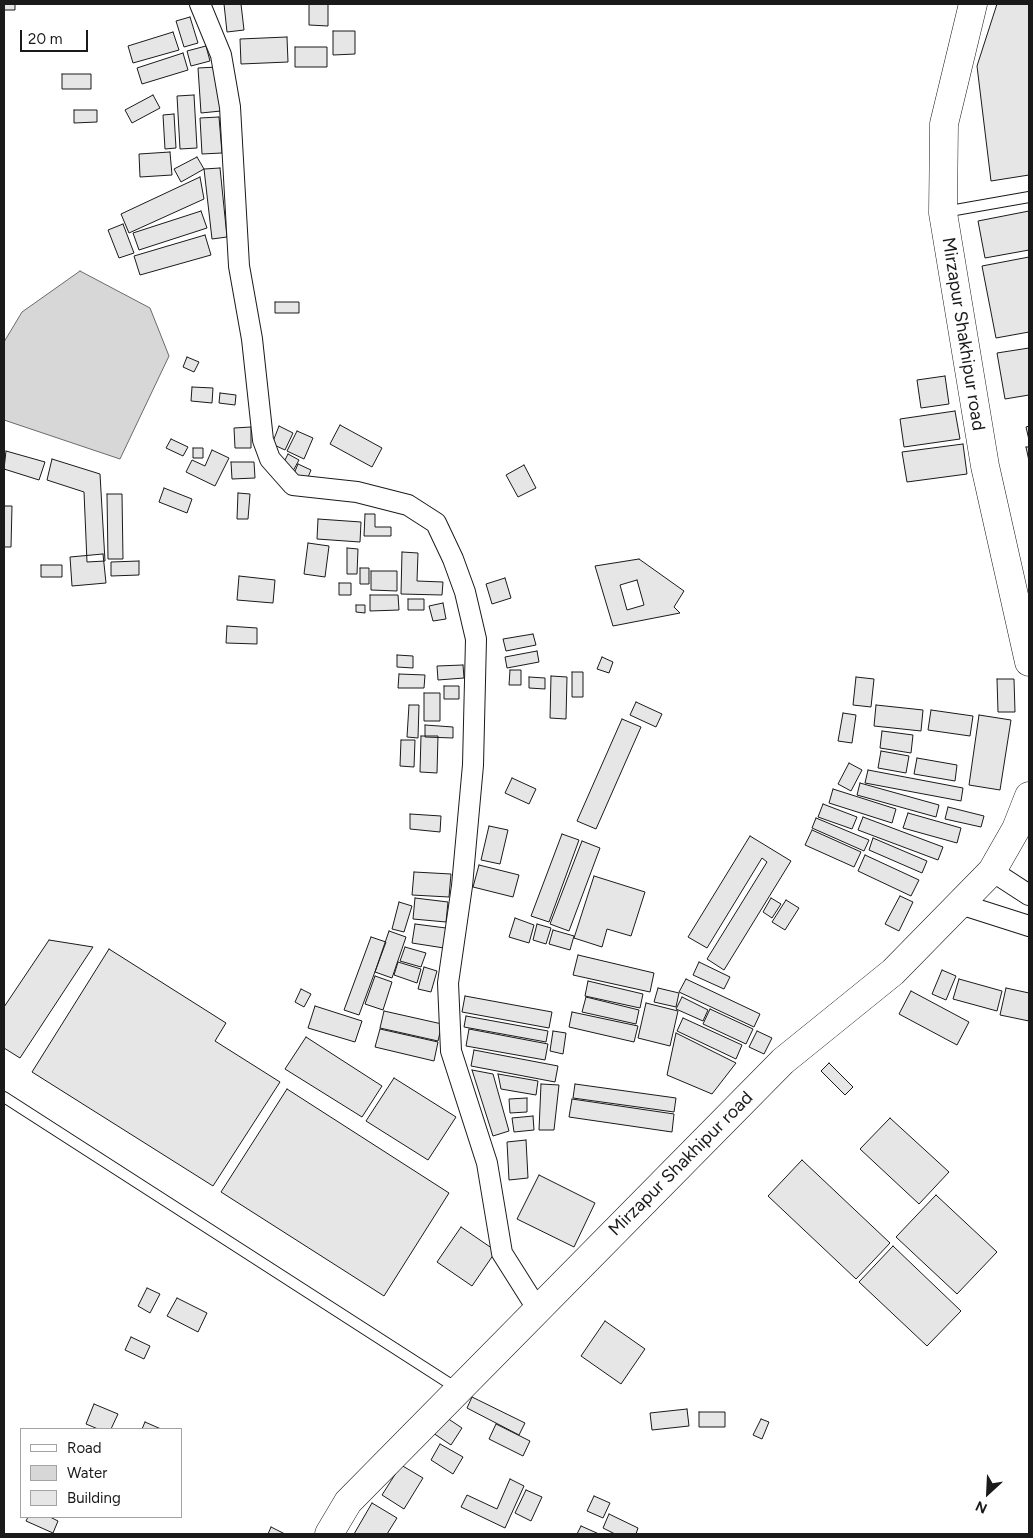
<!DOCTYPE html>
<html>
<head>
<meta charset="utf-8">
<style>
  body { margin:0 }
  #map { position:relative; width:1033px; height:1538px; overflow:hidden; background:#fff; font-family:Figtree,sans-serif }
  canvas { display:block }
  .frame { position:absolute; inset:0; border:5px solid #1a1a1a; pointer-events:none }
  .legend { position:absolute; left:20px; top:1428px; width:162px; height:90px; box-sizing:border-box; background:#fff; border:1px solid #a3a3a3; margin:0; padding:6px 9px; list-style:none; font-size:15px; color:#1a1a1a }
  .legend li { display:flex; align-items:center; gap:10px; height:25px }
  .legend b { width:25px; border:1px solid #a3a3a3 }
  .north { position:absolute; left:963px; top:1468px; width:50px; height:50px; -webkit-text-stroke:4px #fff; paint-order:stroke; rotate:205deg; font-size:14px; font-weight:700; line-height:20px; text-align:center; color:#1a1a1a }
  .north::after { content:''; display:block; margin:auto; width:18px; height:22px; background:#1a1a1a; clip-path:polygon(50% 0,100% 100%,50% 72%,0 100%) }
  .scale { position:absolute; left:20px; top:30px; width:68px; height:22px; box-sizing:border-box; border:2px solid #1a1a1a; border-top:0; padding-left:6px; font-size:15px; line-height:18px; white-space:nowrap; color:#1a1a1a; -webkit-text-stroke:4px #fff; paint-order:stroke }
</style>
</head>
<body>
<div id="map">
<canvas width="1033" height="1538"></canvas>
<div class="frame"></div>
<ul class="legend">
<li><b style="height:6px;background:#fff"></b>Road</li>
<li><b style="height:14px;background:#d7d7d7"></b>Water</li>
<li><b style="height:14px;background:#e6e6e6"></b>Building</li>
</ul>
<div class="north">N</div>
<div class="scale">20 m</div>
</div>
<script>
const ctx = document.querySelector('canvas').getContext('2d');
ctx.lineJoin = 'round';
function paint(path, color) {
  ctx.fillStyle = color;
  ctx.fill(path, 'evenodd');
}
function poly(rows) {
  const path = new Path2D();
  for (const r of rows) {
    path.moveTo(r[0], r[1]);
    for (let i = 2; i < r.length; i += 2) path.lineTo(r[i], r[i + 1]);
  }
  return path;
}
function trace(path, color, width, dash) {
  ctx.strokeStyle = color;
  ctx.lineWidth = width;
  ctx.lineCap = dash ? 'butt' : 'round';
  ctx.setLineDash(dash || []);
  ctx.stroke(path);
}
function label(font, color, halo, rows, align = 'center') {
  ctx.font = font + ' Figtree,sans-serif';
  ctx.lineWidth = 4;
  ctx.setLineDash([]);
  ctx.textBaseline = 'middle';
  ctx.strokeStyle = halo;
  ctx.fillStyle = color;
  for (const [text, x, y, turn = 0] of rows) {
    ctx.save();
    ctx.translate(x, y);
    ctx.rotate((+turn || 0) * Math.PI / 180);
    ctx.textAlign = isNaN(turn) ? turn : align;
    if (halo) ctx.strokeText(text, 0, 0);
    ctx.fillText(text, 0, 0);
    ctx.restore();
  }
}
const water = poly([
  [80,271,150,308,169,356,120,459,4,420,4,342,22,312,80,271]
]);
paint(water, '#d7d7d7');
trace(water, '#6a6a6a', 1);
const building = poly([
  [4,4,15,4,15,10,4,10,4,4],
  [224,4,241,4,244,30,227,32,224,4],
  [309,4,328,4,328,26,309,25,309,4],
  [997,4,1029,4,1029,175,991,181,977,66,997,4],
  [190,17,198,43,184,47,176,21,190,17],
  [333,31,355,31,355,54,333,55,333,31],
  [173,32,179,50,133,63,128,46,173,32],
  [287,37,288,62,241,64,240,39,287,37],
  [206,46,210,61,191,66,187,51,206,46],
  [295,47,327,47,327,67,295,67,295,47],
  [183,53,188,70,142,84,137,68,183,53],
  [218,67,221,111,201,113,198,68,218,67],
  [62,74,91,74,91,89,62,89,62,74],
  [153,95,160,108,132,123,125,110,153,95],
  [194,95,197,148,180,149,177,96,194,95],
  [74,110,97,110,97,122,74,123,74,110],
  [174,114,176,148,165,149,163,115,174,114],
  [219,117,222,153,202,154,200,118,219,117],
  [170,152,172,175,140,177,139,154,170,152],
  [197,157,204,169,181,182,174,169,197,157],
  [220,168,227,237,212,239,204,169,220,168],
  [200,177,204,199,129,233,121,214,200,177],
  [201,211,207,228,139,250,133,233,201,211],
  [1029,211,1029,250,985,258,978,221,1029,211],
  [123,224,134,253,119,258,108,230,123,224],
  [205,235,211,255,140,275,134,256,205,235],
  [1029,257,1029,332,996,338,982,266,1029,257],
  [275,302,299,302,299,313,275,313,275,302],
  [1029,348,1029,395,1005,399,997,353,1029,348],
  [187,357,199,362,194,372,183,367,187,357],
  [945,376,949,404,921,408,917,380,945,376],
  [192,387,213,388,212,403,191,401,192,387],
  [220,393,236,395,235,405,219,403,220,393],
  [955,411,960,439,904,447,900,419,955,411],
  [340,425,382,448,372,467,330,444,340,425],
  [279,426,293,433,285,450,272,444,279,426],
  [1029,426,1029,440,1026,427,1029,426],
  [251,427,251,448,235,448,234,428,251,427],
  [297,431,313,438,304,459,287,451,297,431],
  [171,439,188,447,183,456,166,448,171,439],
  [963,444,967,474,907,482,902,452,963,444],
  [1026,447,1029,447,1029,461,1026,447],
  [193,448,203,448,203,458,193,458,193,448],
  [212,450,229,458,215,486,186,472,192,460,205,466,212,450],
  [6,451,45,462,39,480,4,469,6,451],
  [288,454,299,460,293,471,282,466,288,454],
  [52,459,100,474,105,561,87,562,84,492,47,480,52,459],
  [231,462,254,462,255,478,232,479,231,462],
  [298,464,311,470,306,482,293,476,298,464],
  [524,465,536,488,518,497,506,475,524,465],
  [164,488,192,499,187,513,159,502,164,488],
  [238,493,250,494,248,519,237,519,238,493],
  [107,494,122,494,123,559,108,559,107,494],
  [4,506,12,506,11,547,4,547,4,506],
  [365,514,375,514,375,527,391,527,391,536,364,536,365,514],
  [318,519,361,522,360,542,317,539,318,519],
  [308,543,329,546,325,577,304,574,308,543],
  [347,548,358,549,357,574,347,574,347,548],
  [402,552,418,553,417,581,443,582,442,595,401,594,402,552],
  [103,554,106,583,72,586,70,557,103,554],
  [639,559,684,591,674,607,680,613,613,626,595,566,639,559],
  [637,580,644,605,627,610,620,585,637,580],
  [139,561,139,575,111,576,111,562,139,561],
  [41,565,62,565,62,577,41,577,41,565],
  [360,568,369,568,369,584,360,584,360,568],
  [371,571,397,571,397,591,371,590,371,571],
  [239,576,275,580,273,603,237,600,239,576],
  [505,578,511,598,492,604,486,584,505,578],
  [339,583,351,583,351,595,339,595,339,583],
  [370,595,398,595,399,610,370,611,370,595],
  [408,599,424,599,424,610,408,610,408,599],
  [443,603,446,619,433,621,429,606,443,603],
  [356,605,365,605,365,613,356,612,356,605],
  [227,626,257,628,257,644,226,643,227,626],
  [533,634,536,645,506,651,503,639,533,634],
  [537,651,539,662,507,668,505,657,537,651],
  [397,655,413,656,413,668,397,667,397,655],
  [602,657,613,662,609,673,597,669,602,657],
  [463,665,464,678,438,680,437,666,463,665],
  [510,670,521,670,521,685,509,685,510,670],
  [572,672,583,672,583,697,572,697,572,672],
  [399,674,425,675,424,688,398,688,399,674],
  [551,676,567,677,566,719,550,718,551,676],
  [529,677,545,678,545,689,529,688,529,677],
  [856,677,874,679,871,707,853,705,856,677],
  [997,679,1014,679,1015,712,998,712,997,679],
  [444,686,459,686,459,699,444,699,444,686],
  [424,693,440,693,440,721,424,721,424,693],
  [636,702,662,714,656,727,630,715,636,702],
  [409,705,419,705,418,738,407,737,409,705],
  [876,705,923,710,921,731,874,726,876,705],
  [931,710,973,716,970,736,928,730,931,710],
  [843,713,856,715,852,743,838,741,843,713],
  [979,715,1011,720,1000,790,969,785,979,715],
  [622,719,641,727,596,829,577,821,622,719],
  [425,725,453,727,453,738,425,737,425,725],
  [882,731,913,735,911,753,880,748,882,731],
  [421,736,438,736,437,773,420,772,421,736],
  [401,740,415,740,414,767,400,766,401,740],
  [881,751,909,756,906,773,878,768,881,751],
  [917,758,957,765,955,781,914,774,917,758],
  [849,763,862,770,851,791,838,784,849,763],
  [868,770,963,788,961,801,865,783,868,770],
  [512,778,536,789,529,804,505,793,512,778],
  [860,783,939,805,936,817,857,795,860,783],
  [833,789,896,809,892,823,829,803,833,789],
  [823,804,857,817,852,829,818,817,823,804],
  [948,807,984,816,981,827,945,819,948,807],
  [908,813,961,828,957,843,903,828,908,813],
  [410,814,441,816,440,832,410,829,410,814],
  [863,817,943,847,938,860,858,830,863,817],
  [816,818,869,840,864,851,812,828,816,818],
  [489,826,508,830,500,864,481,860,489,826],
  [812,830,861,852,854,867,805,845,812,830],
  [562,834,579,840,549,922,531,916,562,834],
  [750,836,791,861,724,970,707,959,767,862,762,858,707,948,688,937,750,836],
  [873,838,927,861,922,873,869,850,873,838],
  [582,841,600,848,569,931,550,924,582,841],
  [865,855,919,880,911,896,858,871,865,855],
  [479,865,519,875,513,897,473,887,479,865],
  [414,872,451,874,449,897,412,895,414,872],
  [594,876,645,892,631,936,607,929,602,947,574,938,594,876],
  [900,896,913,902,899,931,885,924,900,896],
  [415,898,448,902,446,922,413,919,415,898],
  [771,898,781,904,772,918,763,912,771,898],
  [786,900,799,908,785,930,772,922,786,900],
  [399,902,412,906,404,932,392,929,399,902],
  [515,918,534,925,529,943,509,937,515,918],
  [415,924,446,928,444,948,412,943,415,924],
  [537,924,551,928,546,944,533,940,537,924],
  [553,930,574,936,570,950,549,944,553,930],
  [389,931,406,937,392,978,375,972,389,931],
  [371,937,386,942,359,1015,344,1010,371,937],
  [49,940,93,947,20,1058,4,1048,4,1007,49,940],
  [405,947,426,953,421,967,400,961,405,947],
  [109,949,226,1023,215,1041,280,1082,213,1186,32,1072,109,949],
  [578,955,654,973,650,992,573,975,578,955],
  [398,962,421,969,417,983,394,975,398,962],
  [699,962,730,977,724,989,693,975,699,962],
  [424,967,437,971,431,992,418,989,424,967],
  [942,970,956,976,946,1000,932,994,942,970],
  [375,976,392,982,383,1010,365,1004,375,976],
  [686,979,760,1014,754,1027,679,992,686,979],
  [959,979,1002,991,997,1011,953,999,959,979],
  [588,981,643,994,640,1008,585,996,588,981],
  [658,988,679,993,676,1007,654,1002,658,988],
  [1006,988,1029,993,1029,1021,1000,1015,1006,988],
  [301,989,311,994,304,1007,295,1002,301,989],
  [911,991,969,1022,957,1045,899,1014,911,991],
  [465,996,552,1012,549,1028,462,1012,465,996],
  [586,997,639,1010,636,1024,582,1012,586,997],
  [682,997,708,1010,703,1021,676,1009,682,997],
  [646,1003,678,1011,670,1046,638,1038,646,1003],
  [315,1006,362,1021,355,1042,308,1028,315,1006],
  [710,1009,753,1029,746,1044,703,1024,710,1009],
  [384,1011,442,1024,438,1041,380,1028,384,1011],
  [572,1012,638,1026,634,1042,569,1027,572,1012],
  [466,1016,548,1031,546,1042,464,1027,466,1016],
  [683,1018,742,1045,736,1059,677,1031,683,1018],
  [380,1029,438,1042,434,1061,375,1047,380,1029],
  [469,1029,548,1044,545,1060,466,1046,469,1029],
  [553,1031,566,1033,563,1054,550,1051,553,1031],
  [757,1031,772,1038,764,1054,749,1047,757,1031],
  [676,1033,736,1063,712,1094,667,1075,676,1033],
  [306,1037,382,1086,362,1117,285,1069,306,1037],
  [474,1050,558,1066,555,1082,471,1066,474,1050],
  [829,1063,853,1087,845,1095,821,1071,829,1063],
  [472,1070,493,1074,509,1131,493,1136,472,1070],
  [498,1074,538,1081,536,1095,501,1089,498,1074],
  [394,1078,456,1117,428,1160,366,1121,394,1078],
  [541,1084,559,1085,554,1130,539,1130,541,1084],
  [575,1084,676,1098,674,1112,573,1098,575,1084],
  [287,1089,449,1193,384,1296,221,1192,287,1089],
  [527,1098,527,1112,510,1113,509,1099,527,1098],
  [572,1099,674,1114,672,1132,569,1117,572,1099],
  [533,1116,534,1130,514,1132,512,1118,533,1116],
  [890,1118,949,1172,919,1204,860,1149,890,1118],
  [526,1140,528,1178,509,1180,507,1142,526,1140],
  [802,1160,890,1243,856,1279,768,1196,802,1160],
  [539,1175,595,1203,574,1247,517,1219,539,1175],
  [936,1195,997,1252,957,1294,896,1237,936,1195],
  [461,1227,496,1251,472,1286,437,1262,461,1227],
  [893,1246,961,1311,927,1346,859,1282,893,1246],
  [147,1288,160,1294,150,1313,138,1306,147,1288],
  [177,1298,207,1313,198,1332,167,1316,177,1298],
  [605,1321,645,1349,621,1384,581,1356,605,1321],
  [131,1337,150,1346,144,1359,125,1350,131,1337],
  [472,1397,525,1423,519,1435,467,1408,472,1397],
  [94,1404,118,1414,111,1429,98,1429,86,1424,94,1404],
  [687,1409,689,1426,652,1430,650,1413,687,1409],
  [699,1412,725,1412,725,1427,699,1427,699,1412],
  [444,1416,462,1428,451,1445,433,1433,444,1416],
  [761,1419,769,1422,762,1439,753,1435,761,1419],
  [145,1422,161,1429,142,1429,145,1422],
  [496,1424,530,1441,523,1456,489,1439,496,1424],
  [440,1444,463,1457,453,1474,431,1460,440,1444],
  [401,1465,423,1478,404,1509,382,1495,401,1465],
  [510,1479,524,1486,505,1528,461,1507,467,1495,497,1509,510,1479],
  [526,1490,542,1497,531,1521,515,1513,526,1490],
  [594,1496,610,1503,603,1518,587,1511,594,1496],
  [372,1503,397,1518,387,1534,354,1534,372,1503],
  [609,1514,638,1528,636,1534,615,1534,603,1528,609,1514],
  [28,1517,50,1517,58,1521,53,1533,26,1521,28,1517],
  [581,1526,599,1534,577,1534,581,1526],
  [271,1527,285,1534,268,1534,271,1527]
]);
paint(building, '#e6e6e6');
trace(building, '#1a1a1a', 1);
const lane = poly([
  [944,212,1029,197],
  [4,1097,458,1389]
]);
const street = poly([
  [200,4,221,55,230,107,239,266,252,339,263,440,270,459,293,485,357,492,408,505,436,523,453,559,465,592,476,639,473,765,462,886,448,983,451,1051,487,1163,502,1253,538,1310],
  [992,871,1029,895],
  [960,904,1029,926]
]);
const secondary = poly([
  [973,4,944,124,943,213,985,466,1029,662],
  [329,1534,348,1502,783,1061,893,972,992,871,1016,829,1029,796]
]);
trace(lane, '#1a1a1a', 12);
trace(street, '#1a1a1a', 22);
trace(secondary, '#1a1a1a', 29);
trace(lane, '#fff', 10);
trace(street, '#fff', 20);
trace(secondary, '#fff', 28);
label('18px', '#1a1a1a', '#fff', [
  ["Mirzapur Shakhipur road",963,334,81],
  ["Mirzapur Shakhipur road",681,1164,-45]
]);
</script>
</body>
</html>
